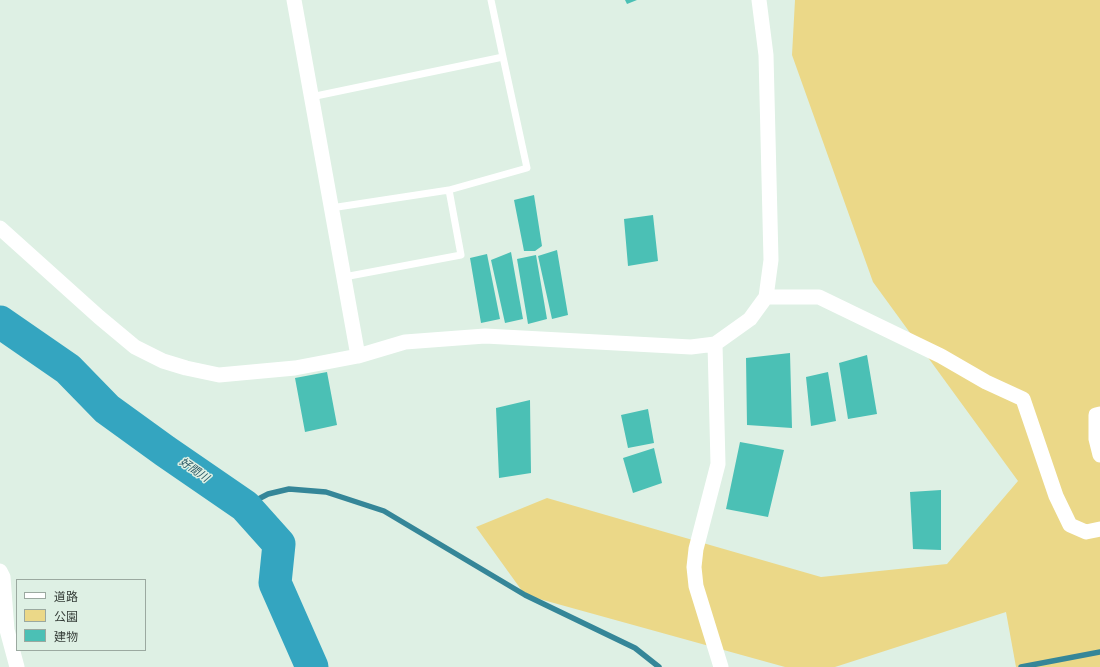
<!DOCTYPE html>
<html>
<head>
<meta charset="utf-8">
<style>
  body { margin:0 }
  #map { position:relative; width:1100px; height:667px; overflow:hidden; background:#def0e4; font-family:"Roboto Serif","Noto Sans JP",serif }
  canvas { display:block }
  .legend { position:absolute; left:16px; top:579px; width:130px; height:72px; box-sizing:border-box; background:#def0e4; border:1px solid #9ba9a0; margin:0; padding:5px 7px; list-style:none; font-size:12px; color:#363e39 }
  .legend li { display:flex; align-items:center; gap:8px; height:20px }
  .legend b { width:20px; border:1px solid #9ba9a0 }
</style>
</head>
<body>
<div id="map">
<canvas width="1100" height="667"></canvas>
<ul class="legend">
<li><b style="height:5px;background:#fff"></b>道路</li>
<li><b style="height:11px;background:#ebd888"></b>公園</li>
<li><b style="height:11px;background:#4bc0b5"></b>建物</li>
</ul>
</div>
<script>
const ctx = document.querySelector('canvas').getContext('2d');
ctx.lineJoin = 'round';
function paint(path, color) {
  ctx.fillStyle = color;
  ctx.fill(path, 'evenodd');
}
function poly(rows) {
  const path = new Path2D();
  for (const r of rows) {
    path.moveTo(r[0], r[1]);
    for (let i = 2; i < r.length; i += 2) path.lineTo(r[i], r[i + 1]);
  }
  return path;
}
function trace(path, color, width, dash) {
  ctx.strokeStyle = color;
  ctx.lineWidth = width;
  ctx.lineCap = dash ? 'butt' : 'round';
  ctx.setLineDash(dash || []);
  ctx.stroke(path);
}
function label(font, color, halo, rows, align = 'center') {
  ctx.font = font + ' "Roboto Serif","Noto Sans JP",serif';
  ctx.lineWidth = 3;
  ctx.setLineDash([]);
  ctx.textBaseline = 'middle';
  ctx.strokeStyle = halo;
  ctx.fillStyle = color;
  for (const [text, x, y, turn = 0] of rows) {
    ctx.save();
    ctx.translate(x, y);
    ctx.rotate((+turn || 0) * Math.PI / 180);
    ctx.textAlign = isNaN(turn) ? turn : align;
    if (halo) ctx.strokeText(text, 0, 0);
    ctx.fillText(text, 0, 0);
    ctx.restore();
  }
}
paint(poly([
  [795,0,1100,0,1100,667,1016,667,1006,612,835,667,785,667,525,595,476,527,547,498,821,577,947,564,1018,481,873,282,792,55]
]), '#ebd888');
trace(poly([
  [245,506,268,494,289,489,326,492,384,511,525,595,635,648,659,667],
  [1021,667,1100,652]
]), '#358698', 5.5);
trace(poly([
  [0,322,68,369,107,409,165,451,245,506,279,544,275,583,312,667]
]), '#34a5c0', 33);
paint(poly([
  [625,0,637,0,627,4],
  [534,195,542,246,535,251,524,251,514,200],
  [653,215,658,261,628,266,624,219],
  [557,250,568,315,552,319,538,256],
  [511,252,523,319,505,323,491,260],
  [487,254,500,319,481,323,470,258],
  [536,255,547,319,528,324,517,259],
  [790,353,792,428,747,425,746,358],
  [867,355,877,414,848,419,839,363],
  [327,372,337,425,305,432,295,378],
  [828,372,836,421,811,426,806,377],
  [530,400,531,473,499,478,496,408],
  [648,409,654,443,628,448,621,415],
  [740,442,784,450,768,517,726,509],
  [654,448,662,483,633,493,623,458],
  [941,490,941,550,913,549,910,492]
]), '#4bc0b5');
trace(poly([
  [491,0,503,57],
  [311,97,503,57,527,168,449,190,461,255,344,277],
  [331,208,449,190]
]), '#fff', 7);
trace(poly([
  [294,0,358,356],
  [0,228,99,317,135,347,163,361,186,368,219,375,295,368,358,356,405,342,485,336,691,347,715,344,750,319,766,297,771,260,766,55,759,0],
  [766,297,819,297,941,356,986,382,1023,399,1056,496,1070,525,1086,532,1100,529],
  [715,344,718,464,696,549,694,567,696,586,721,667],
  [1100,414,1096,415,1096,439,1100,455],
  [0,571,3,577,7,630,17,667]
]), '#fff', 15);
label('italic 11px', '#2b5965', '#def0e4', [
  ["好間川",194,470,35]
]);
</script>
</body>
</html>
